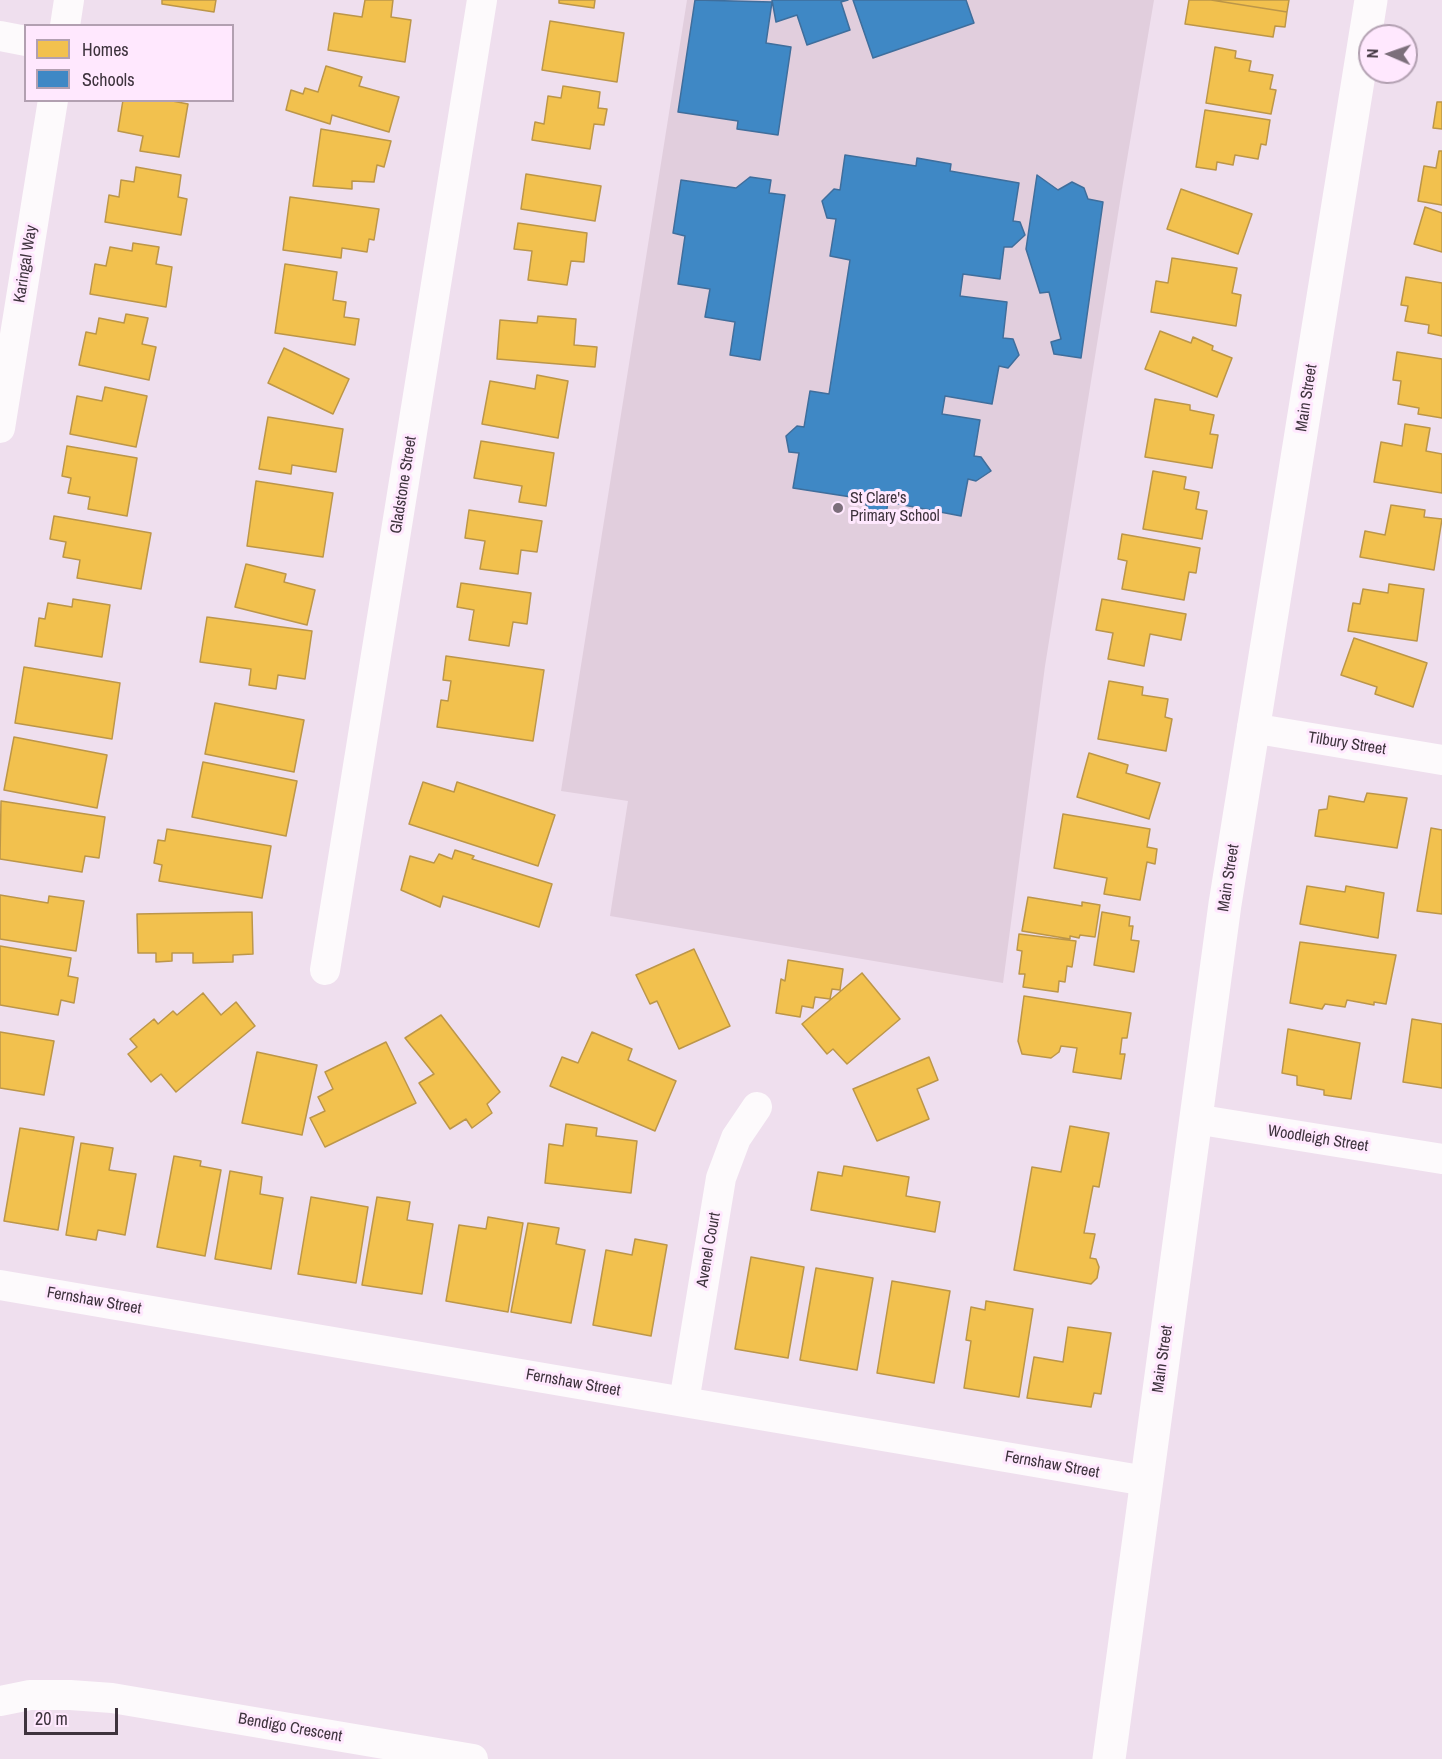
<!DOCTYPE html>
<html>
<head>
<meta charset="utf-8">
<style>
  body { margin:0 }
  #map { position:relative; width:1442px; height:1759px; overflow:hidden; background:#efdfee; font-family:"Archivo Narrow",sans-serif }
  canvas { display:block }
  .legend { position:absolute; left:24px; top:24px; width:210px; height:78px; box-sizing:border-box; background:#ffe8fe; border:2px solid #b2a0b1; margin:0; padding:8px 10px; list-style:none; font-size:18px; color:#3e333d }
  .legend li { display:flex; align-items:center; gap:12px; height:30px }
  .legend b { width:30px; border:2px solid #b2a0b1 }
  .north { position:absolute; left:1358px; top:24px; width:60px; height:60px; box-sizing:border-box; background:#ffe8fe; border:2px solid #b2a0b1; border-radius:50%; rotate:272deg; font-size:16px; font-weight:700; line-height:24px; text-align:center; color:#3e333d }
  .north::after { content:''; display:block; margin:auto; width:21px; height:27px; background:#7c6f7b; clip-path:polygon(50% 0,100% 100%,50% 72%,0 100%) }
  .scale { position:absolute; left:24px; top:1708px; width:94px; height:27px; box-sizing:border-box; border:3px solid #3e333d; border-top:0; padding-left:8px; font-size:18px; line-height:21px; white-space:nowrap; color:#3e333d; -webkit-text-stroke:4px #ffe8fe; paint-order:stroke }
</style>
</head>
<body>
<div id="map">
<canvas width="1442" height="1759"></canvas>
<ul class="legend">
<li><b style="height:16px;background:#f2c14e"></b>Homes</li>
<li><b style="height:16px;background:#3f88c5"></b>Schools</li>
</ul>
<div class="north">N</div>
<div class="scale">20 m</div>
</div>
<script>
const ctx = document.querySelector('canvas').getContext('2d');
ctx.lineJoin = 'round';
function paint(path, color) {
  ctx.fillStyle = color;
  ctx.fill(path, 'evenodd');
}
function poly(rows) {
  const path = new Path2D();
  for (const r of rows) {
    path.moveTo(r[0], r[1]);
    for (let i = 2; i < r.length; i += 2) path.lineTo(r[i], r[i + 1]);
  }
  return path;
}
function trace(path, color, width, dash) {
  ctx.strokeStyle = color;
  ctx.lineWidth = width;
  ctx.lineCap = dash ? 'butt' : 'round';
  ctx.setLineDash(dash || []);
  ctx.stroke(path);
}
function label(font, color, halo, rows, align = 'center') {
  ctx.font = font + ' "Archivo Narrow",sans-serif';
  ctx.lineWidth = 6;
  ctx.setLineDash([]);
  ctx.textBaseline = 'middle';
  ctx.strokeStyle = halo;
  ctx.fillStyle = color;
  for (const [text, x, y, turn = 0] of rows) {
    ctx.save();
    ctx.translate(x, y);
    ctx.rotate((+turn || 0) * Math.PI / 180);
    ctx.textAlign = isNaN(turn) ? turn : align;
    if (halo) ctx.strokeText(text, 0, 0);
    ctx.fillText(text, 0, 0);
    ctx.restore();
  }
}
paint(poly([
  [687,0,1154,0,1123,183,1045,666,1003,983,610,916,628,801,561,791]
]), '#e1cedd');
const homes = poly([
  [162,0,216,0,214,12,162,4,162,0],
  [365,0,393,0,391,17,411,20,405,62,328,50,334,13,362,17,365,0],
  [559,0,595,0,594,8,559,3,559,0],
  [1189,0,1211,0,1287,12,1285,27,1275,26,1273,37,1185,24,1189,0],
  [1211,0,1289,0,1287,12,1211,0],
  [550,21,624,33,617,82,542,70,550,21],
  [1215,47,1236,51,1235,58,1251,61,1249,71,1273,75,1270,89,1276,90,1271,114,1206,103,1215,47],
  [326,66,362,77,359,86,399,97,389,132,332,115,330,124,286,110,291,90,303,94,305,88,318,92,326,66],
  [563,86,600,92,598,108,607,109,604,125,594,124,590,149,532,140,535,122,544,124,548,96,561,98,563,86],
  [123,100,167,100,188,104,179,157,140,151,143,136,118,131,123,100],
  [1437,102,1442,102,1442,129,1433,128,1437,102],
  [1205,110,1270,120,1266,145,1261,144,1258,159,1235,155,1233,165,1217,162,1216,170,1196,167,1205,110],
  [321,129,391,141,384,167,377,165,374,182,352,181,352,189,313,186,321,129],
  [1439,151,1442,151,1442,205,1418,201,1424,166,1436,168,1439,151],
  [136,167,181,175,178,197,187,199,181,235,105,222,109,195,119,197,121,180,134,182,136,167],
  [526,174,601,186,595,221,521,209,526,174],
  [1181,189,1252,214,1238,254,1167,229,1181,189],
  [290,197,379,209,374,240,369,239,367,252,342,248,341,258,283,250,290,197],
  [1425,207,1442,213,1442,252,1414,244,1425,207],
  [518,223,587,233,584,262,571,261,567,285,528,280,532,251,514,249,518,223],
  [133,243,159,247,156,264,172,267,166,307,90,294,95,264,106,266,110,247,132,251,133,243],
  [1172,258,1237,268,1232,293,1241,295,1236,326,1151,312,1156,281,1168,283,1172,258],
  [285,264,337,272,333,300,346,302,344,317,359,319,355,345,275,333,285,264],
  [1406,277,1442,283,1442,336,1428,333,1429,325,1405,321,1408,306,1401,305,1406,277],
  [126,314,148,318,142,344,156,347,149,380,79,365,86,332,96,334,99,318,124,323,126,314],
  [538,316,576,319,574,345,597,347,595,367,497,359,500,320,537,323,538,316],
  [1160,331,1191,343,1193,337,1213,346,1212,350,1232,358,1217,397,1145,369,1160,331],
  [284,348,349,379,333,414,268,383,284,348],
  [1397,352,1442,359,1442,418,1418,414,1419,408,1398,404,1401,381,1393,380,1397,352],
  [537,375,568,381,558,438,482,424,490,381,535,389,537,375],
  [105,387,147,396,136,447,70,434,77,396,102,401,105,387],
  [1155,399,1190,405,1190,410,1214,415,1210,434,1218,435,1212,468,1145,457,1155,399],
  [268,417,343,429,336,472,292,465,291,474,259,469,268,417],
  [1405,424,1430,428,1426,451,1442,454,1442,493,1374,482,1381,442,1402,446,1405,424],
  [481,441,554,453,546,506,519,502,522,486,474,478,481,441],
  [67,446,137,458,127,516,88,509,90,497,68,493,71,478,62,476,67,446],
  [1153,471,1186,477,1184,489,1199,492,1196,509,1207,511,1202,539,1143,529,1153,471],
  [256,481,333,493,323,557,247,546,256,481],
  [1391,505,1425,510,1424,517,1442,519,1434,570,1360,557,1365,531,1385,535,1391,505],
  [469,510,542,521,537,552,521,550,518,574,480,569,485,541,465,538,469,510],
  [54,516,151,533,141,589,77,578,80,560,63,557,66,542,50,539,54,516],
  [1122,534,1200,548,1196,573,1189,572,1184,600,1122,589,1127,561,1118,559,1122,534],
  [246,564,286,574,284,582,315,590,307,625,235,607,246,564],
  [461,583,531,593,527,624,513,622,509,646,469,640,474,610,457,607,461,583],
  [1389,584,1424,589,1417,641,1348,631,1353,603,1360,604,1363,589,1388,593,1389,584],
  [73,599,110,605,102,657,35,646,39,618,45,619,48,603,72,607,73,599],
  [1102,599,1186,614,1181,640,1150,634,1144,666,1108,659,1113,633,1096,630,1102,599],
  [207,617,312,631,305,679,278,675,276,689,249,685,251,669,200,662,207,617],
  [1354,638,1427,663,1413,707,1375,694,1377,687,1341,675,1354,638],
  [446,656,544,670,533,741,437,727,441,700,448,701,451,681,443,680,446,656],
  [24,667,120,683,112,739,15,723,24,667],
  [1109,681,1143,687,1142,695,1168,699,1165,717,1172,719,1166,751,1098,739,1109,681],
  [215,703,304,720,294,772,205,754,215,703],
  [14,737,107,755,97,808,4,790,14,737],
  [1089,753,1128,765,1126,773,1160,783,1149,819,1077,797,1089,753],
  [203,762,297,781,286,836,192,817,203,762],
  [423,782,454,792,457,782,555,815,538,866,409,824,423,782],
  [1367,793,1407,798,1397,848,1315,836,1319,810,1327,809,1329,796,1364,802,1367,793],
  [1,801,105,817,99,858,85,856,82,872,0,859,1,801],
  [1063,814,1150,829,1147,847,1157,849,1155,864,1147,862,1140,900,1104,894,1107,878,1054,868,1063,814],
  [1431,828,1442,830,1442,914,1417,911,1431,828],
  [167,829,271,846,262,898,159,881,162,865,154,863,158,840,165,841,167,829],
  [455,850,474,856,472,859,552,884,539,927,443,896,440,907,401,890,410,856,434,863,439,854,452,859,455,850],
  [1307,886,1345,892,1346,886,1384,893,1378,938,1300,924,1307,886],
  [0,895,48,903,49,896,84,901,76,951,0,939,0,895],
  [1028,897,1082,906,1082,902,1100,905,1095,937,1080,935,1079,938,1070,936,1070,939,1022,931,1028,897],
  [252,912,253,954,233,955,233,962,193,963,193,953,172,953,172,961,156,962,156,953,138,953,137,914,252,912],
  [1102,912,1130,917,1129,926,1133,926,1131,940,1139,941,1134,972,1094,965,1102,912],
  [1019,934,1076,941,1072,967,1067,966,1065,982,1059,981,1058,992,1023,987,1025,974,1019,974,1022,951,1017,950,1019,934],
  [1300,942,1396,955,1386,1004,1374,1002,1374,1005,1347,1000,1345,1007,1325,1004,1322,1009,1290,1003,1300,942],
  [0,946,71,958,68,976,78,978,74,1003,61,1000,58,1015,0,1005,0,946],
  [694,949,730,1026,679,1049,657,1001,650,1004,636,975,694,949],
  [788,960,843,969,840,990,832,989,830,999,815,997,813,1008,802,1006,800,1017,776,1013,781,979,785,981,788,960],
  [862,973,900,1019,847,1064,833,1049,827,1054,802,1024,862,973],
  [203,993,221,1015,236,1002,255,1026,176,1092,161,1074,151,1082,128,1054,137,1047,130,1039,154,1019,158,1024,173,1011,177,1015,203,993],
  [1024,996,1131,1013,1127,1038,1122,1038,1120,1054,1125,1054,1121,1079,1073,1072,1077,1048,1061,1046,1059,1052,1051,1058,1022,1054,1018,1041,1024,996],
  [441,1015,500,1092,487,1104,492,1113,472,1128,466,1119,450,1129,419,1083,434,1074,405,1038,441,1015],
  [1412,1019,1442,1024,1442,1088,1403,1082,1412,1019],
  [1288,1029,1360,1043,1351,1099,1324,1095,1324,1090,1297,1085,1297,1076,1282,1073,1288,1029],
  [0,1032,54,1041,44,1095,0,1088,0,1032],
  [592,1032,632,1049,628,1060,676,1081,655,1131,550,1086,562,1057,578,1063,592,1032],
  [386,1042,416,1103,325,1147,310,1118,325,1111,318,1097,333,1089,325,1072,386,1042],
  [257,1052,317,1065,302,1135,242,1123,257,1052],
  [929,1057,938,1080,917,1089,929,1119,877,1141,853,1089,929,1057],
  [566,1124,597,1128,596,1136,637,1141,631,1193,545,1183,549,1144,563,1146,566,1124],
  [1070,1126,1109,1133,1099,1187,1093,1186,1084,1233,1095,1234,1090,1258,1096,1259,1099,1267,1097,1278,1091,1284,1014,1270,1032,1167,1061,1172,1070,1126],
  [20,1128,74,1137,58,1230,4,1221,20,1128],
  [81,1143,113,1148,109,1170,136,1174,125,1235,98,1230,96,1240,66,1235,81,1143],
  [174,1156,201,1161,200,1166,221,1170,205,1256,157,1247,174,1156],
  [844,1166,909,1177,906,1196,940,1202,935,1232,811,1210,818,1172,842,1176,844,1166],
  [230,1171,262,1177,260,1194,283,1198,271,1269,215,1259,230,1171],
  [311,1197,368,1207,356,1283,298,1274,311,1197],
  [377,1197,410,1202,407,1220,433,1224,422,1294,362,1285,377,1197],
  [488,1217,523,1223,508,1312,446,1301,459,1225,486,1229,488,1217],
  [528,1223,559,1228,556,1244,585,1250,571,1323,511,1312,528,1223],
  [635,1239,667,1245,651,1336,593,1325,606,1250,632,1255,635,1239],
  [751,1257,804,1267,788,1358,735,1349,751,1257],
  [816,1268,873,1278,857,1370,800,1360,816,1268],
  [892,1281,950,1291,934,1383,877,1373,892,1281],
  [986,1301,1033,1309,1019,1397,964,1388,971,1341,966,1340,971,1307,985,1310,986,1301],
  [1068,1327,1111,1333,1101,1394,1094,1393,1091,1407,1027,1398,1034,1357,1063,1362,1068,1327]
]);
paint(homes, '#f2c14e');
trace(homes, '#bc9649', 1.5);
const schools = poly([
  [695,0,772,2,766,43,791,47,778,135,737,129,738,121,678,112,695,0],
  [772,0,848,0,841,2,850,30,807,45,797,15,776,22,772,0],
  [853,0,966,0,974,23,873,58,853,0],
  [845,155,916,166,917,158,951,164,950,171,1019,183,1013,221,1020,222,1025,235,1012,247,1004,247,1000,279,963,274,960,296,1007,302,1003,338,1013,339,1019,355,1008,368,999,366,992,404,945,396,942,414,980,420,974,456,981,457,991,471,976,481,968,479,961,516,888,502,886,515,872,521,864,499,793,488,799,453,789,452,786,436,797,426,804,427,810,391,829,394,850,260,830,256,836,219,827,218,822,201,834,189,840,190,845,155],
  [1037,175,1058,190,1072,182,1084,188,1088,199,1103,202,1081,358,1054,354,1051,342,1061,339,1049,292,1040,293,1026,249,1037,175],
  [750,177,771,180,769,193,785,195,760,360,730,355,735,322,705,317,710,289,678,284,685,236,673,233,681,180,736,188,750,177]
]);
paint(schools, '#3f88c5');
trace(schools, '#3f6e9c', 1.5);
trace(poly([
  [65,26,69,0],
  [0,36,26,41],
  [0,428,53,100],
  [1252,728,1442,760],
  [325,970,482,0],
  [1195,1119,1442,1159],
  [0,1285,1146,1481],
  [684,1402,721,1178,736,1138,757,1107],
  [0,1701,30,1695,70,1695,112,1698,473,1759]
]), '#fdfafc', 30);
trace(poly([
  [1109,1759,1225,904,1371,0]
]), '#fdfafc', 33);
for (const [x, y, r, color] of [
  [838,508,6,"#7c6f7b"]
]) {
  const dot = new Path2D();
  dot.arc(x, y, r, 0, 2 * Math.PI);
  ctx.fillStyle = color;
  ctx.fill(dot);
  trace(dot, '#ffe8fe', 2);
}
label('16px', '#3e333d', '#ffe8fe', [
  ["Karingal Way",26,264,-81],
  ["Main Street",1307,398,-81],
  ["Gladstone Street",404,485,-81],
  ["Tilbury Street",1347,744,9],
  ["Main Street",1229,878,-81],
  ["Woodleigh Street",1318,1139,9],
  ["Avenel Court",709,1250,-80],
  ["Fernshaw Street",94,1301,10],
  ["Main Street",1163,1359,-82],
  ["Fernshaw Street",573,1383,10],
  ["Fernshaw Street",1052,1465,10],
  ["Bendigo Crescent",290,1728,10]
]);
label('16px', '#3e333d', '#ffe8fe', [
  ["St Clare's",850,499],
  ["Primary School",850,517]
], 'left');
</script>
</body>
</html>
